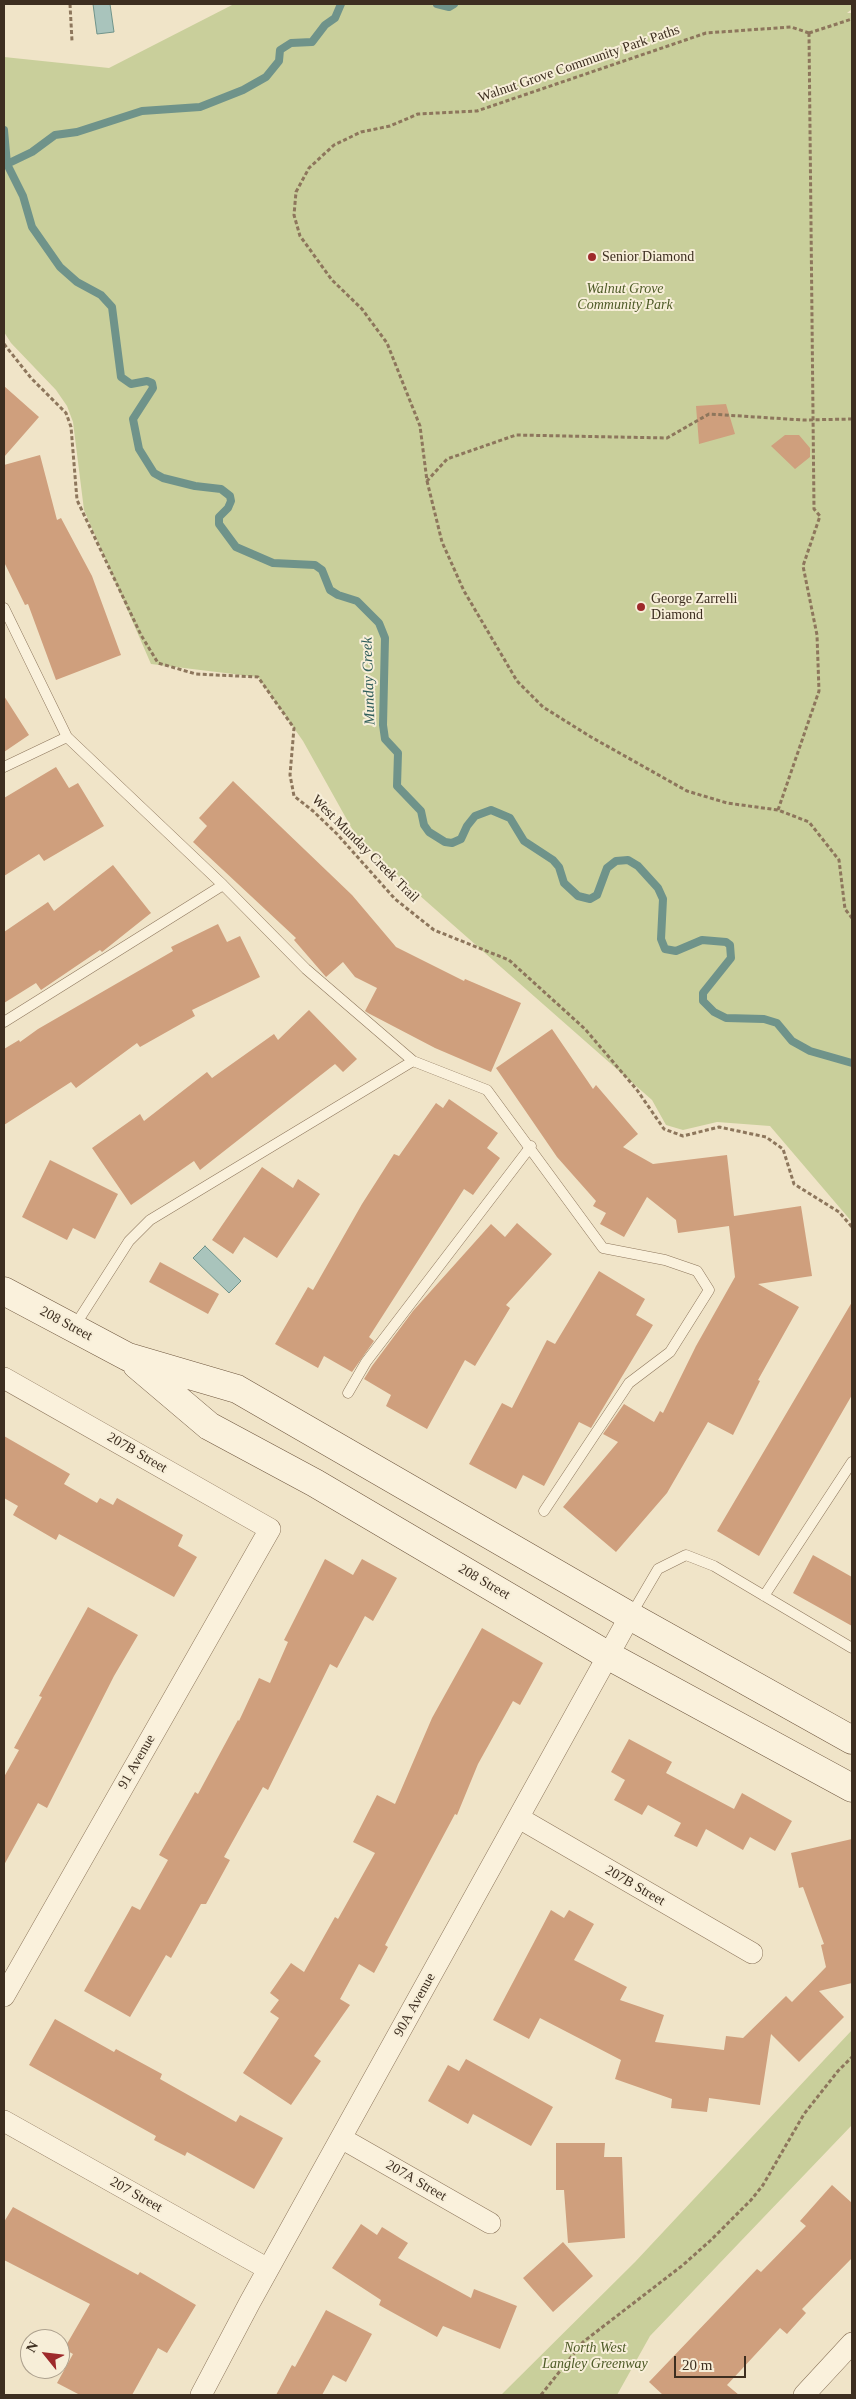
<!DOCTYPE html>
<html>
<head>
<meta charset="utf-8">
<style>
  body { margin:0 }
  #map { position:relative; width:856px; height:2399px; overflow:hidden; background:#f0e4c8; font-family:Georgia,serif }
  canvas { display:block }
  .frame { position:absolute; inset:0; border:5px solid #3d2e20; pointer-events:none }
  .north { position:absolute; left:20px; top:2329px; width:50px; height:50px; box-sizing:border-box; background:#f7eed8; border:1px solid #ada18e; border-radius:50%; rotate:299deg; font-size:14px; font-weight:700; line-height:20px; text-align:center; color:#3d2e20 }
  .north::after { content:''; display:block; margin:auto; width:18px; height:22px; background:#9e2a2b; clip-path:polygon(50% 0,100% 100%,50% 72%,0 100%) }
  .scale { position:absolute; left:674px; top:2356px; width:72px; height:22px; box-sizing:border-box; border:2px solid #3d2e20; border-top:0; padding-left:6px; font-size:15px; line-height:18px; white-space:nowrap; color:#3d2e20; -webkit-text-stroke:4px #f7eed8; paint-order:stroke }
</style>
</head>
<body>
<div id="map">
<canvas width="856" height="2399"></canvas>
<div class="frame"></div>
<div class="north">N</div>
<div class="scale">20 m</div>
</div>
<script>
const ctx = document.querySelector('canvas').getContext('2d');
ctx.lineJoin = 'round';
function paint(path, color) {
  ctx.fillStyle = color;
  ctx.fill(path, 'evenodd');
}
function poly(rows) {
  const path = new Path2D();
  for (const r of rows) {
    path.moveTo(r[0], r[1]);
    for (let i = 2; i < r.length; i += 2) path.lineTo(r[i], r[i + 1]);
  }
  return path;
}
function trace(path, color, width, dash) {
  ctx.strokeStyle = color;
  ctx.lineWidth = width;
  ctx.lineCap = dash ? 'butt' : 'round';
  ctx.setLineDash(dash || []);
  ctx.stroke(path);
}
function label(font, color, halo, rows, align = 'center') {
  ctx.font = font + ' Georgia,serif';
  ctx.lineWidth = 4;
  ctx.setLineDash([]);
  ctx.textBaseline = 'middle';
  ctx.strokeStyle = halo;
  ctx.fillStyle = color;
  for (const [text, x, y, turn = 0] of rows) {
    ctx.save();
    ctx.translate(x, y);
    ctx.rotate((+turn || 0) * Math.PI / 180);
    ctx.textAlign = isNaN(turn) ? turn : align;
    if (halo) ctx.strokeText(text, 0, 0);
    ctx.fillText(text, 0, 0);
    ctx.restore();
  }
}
paint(poly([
  [234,4,852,4,852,9,847,13,852,13,852,1222,770,1126,717,1122,683,1130,666,1125,652,1100,360,843,303,741,258,677,151,664,84,510,73,422,67,406,56,390,11,343,4,332,4,57,109,68],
  [852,2030,852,2125,650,2336,617,2395,501,2395,635,2262]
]), '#c9cf9b');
const water = poly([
  [93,4,110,4,114,32,97,34,93,4],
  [205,1246,241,1281,229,1293,193,1258,205,1246]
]);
paint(water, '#a9c4bc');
trace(water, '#6f938a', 1);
trace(poly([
  [437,4,449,7,454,4],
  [4,130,7,164,23,196,32,227,60,267,77,282,101,295,112,307,121,377,131,384,147,381,152,383,153,388,133,419,139,449,154,473,163,478,195,486,221,489,230,496,231,501,228,508,219,517,219,524,236,547,273,563,315,565,322,570,330,590,338,595,357,601,379,623,385,638,383,725,385,739,398,753,397,786,421,811,424,825,429,832,445,842,452,843,461,839,467,826,475,816,491,810,510,818,524,841,553,860,559,867,564,883,578,896,590,899,597,895,607,868,616,861,628,860,638,866,658,888,663,899,661,939,665,949,676,951,702,940,726,942,730,945,731,958,703,993,703,1001,714,1012,726,1018,764,1019,777,1023,792,1041,810,1051,852,1063],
  [7,164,32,152,55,135,77,132,142,111,200,107,243,90,266,77,279,61,280,50,291,43,312,42,325,25,335,18,341,4]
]), '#6f938a', 8);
paint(poly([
  [4,386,39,417,4,457],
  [726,404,735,434,699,444,696,406],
  [785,435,799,435,810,448,810,457,795,469,771,446],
  [40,455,57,520,61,518,92,576,121,655,56,680,28,604,25,605,4,562,4,465],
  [4,696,29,735,4,752],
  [56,767,69,788,78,783,104,826,44,861,39,854,4,876,4,798],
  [233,781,352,895,396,947,464,981,465,979,521,1003,491,1072,435,1048,368,1013,365,1011,377,988,355,977,343,962,326,977,294,940,296,938,193,842,207,826,199,818],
  [113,865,151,913,102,952,100,950,41,990,36,983,4,1003,4,932,48,902,54,911],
  [218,924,227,942,240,936,260,977,192,1010,195,1016,140,1047,137,1043,76,1088,71,1082,4,1125,4,1049,19,1040,20,1042,38,1029,173,951,171,947],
  [309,1010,357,1059,343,1072,335,1064,200,1170,194,1161,131,1205,92,1148,140,1114,144,1121,207,1072,212,1078,274,1034,278,1040],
  [552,1029,593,1089,596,1085,638,1134,623,1147,653,1164,727,1155,734,1216,801,1206,812,1276,758,1284,799,1307,758,1380,760,1381,733,1435,708,1422,667,1493,616,1552,563,1507,618,1442,603,1434,624,1404,654,1422,660,1411,663,1413,696,1346,735,1277,729,1226,678,1233,676,1220,647,1197,624,1237,600,1224,606,1213,593,1206,596,1201,557,1157,496,1068],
  [449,1099,498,1133,487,1148,500,1158,473,1195,464,1189,369,1337,374,1341,352,1372,324,1356,318,1368,275,1344,308,1287,313,1290,362,1204,394,1154,399,1156,436,1103,443,1108],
  [50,1160,118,1194,95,1239,73,1228,67,1240,22,1217],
  [262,1167,293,1188,298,1179,320,1194,277,1258,244,1237,233,1254,212,1240],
  [517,1223,552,1254,506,1305,510,1308,475,1366,465,1360,427,1429,386,1406,391,1395,364,1379,372,1366,413,1311,491,1224,505,1237],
  [160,1262,219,1294,208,1314,149,1282],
  [599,1271,645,1299,636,1315,653,1325,591,1428,579,1422,544,1486,523,1475,516,1489,469,1464,502,1403,512,1408,547,1340,555,1344],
  [852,1302,852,1395,759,1556,717,1531],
  [4,1436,70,1474,64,1484,97,1503,100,1498,113,1505,117,1498,183,1535,178,1546,197,1557,174,1597,59,1534,56,1540,13,1515,18,1506,4,1498],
  [813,1555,852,1577,852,1626,793,1593],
  [325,1559,353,1575,362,1559,397,1578,373,1621,365,1616,337,1668,330,1664,268,1790,263,1787,224,1857,230,1860,206,1904,201,1904,171,1958,166,1955,130,2017,84,1991,132,1906,140,1910,168,1860,159,1855,195,1792,198,1794,238,1720,239,1721,259,1678,270,1683,288,1642,284,1640],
  [88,1607,138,1635,114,1676,47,1808,38,1803,4,1865,4,1777,19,1750,14,1748,42,1697,39,1696],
  [482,1628,543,1663,520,1705,513,1701,478,1764,457,1815,455,1814,385,1945,388,1947,374,1973,359,1964,340,1999,350,2005,314,2056,321,2061,291,2105,243,2073,279,2018,270,2012,279,2000,270,1993,291,1963,304,1972,335,1917,338,1919,375,1853,353,1842,377,1795,395,1804,432,1718],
  [629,1739,672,1762,666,1773,734,1809,742,1793,792,1821,775,1851,750,1837,743,1850,706,1829,697,1847,674,1836,681,1823,648,1805,642,1815,614,1800,625,1780,611,1772],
  [852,1839,852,1983,819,1991,844,2017,799,2062,771,2034,760,2105,709,2098,707,2112,671,2108,672,2099,615,2079,621,2060,540,2018,529,2039,493,2020,551,1910,564,1918,569,1910,594,1924,574,1960,627,1987,620,2000,664,2015,655,2042,724,2050,726,2036,743,2038,786,1996,792,2002,826,1967,821,1945,824,1944,803,1887,799,1888,791,1853],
  [55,2019,114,2052,116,2049,162,2074,160,2079,236,2122,240,2115,283,2138,254,2189,187,2152,185,2156,154,2140,156,2136,29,2065],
  [466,2059,553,2107,531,2146,473,2114,468,2124,428,2101,448,2065,459,2071],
  [556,2143,605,2143,604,2157,622,2157,625,2238,568,2243,564,2190,556,2190],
  [832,2185,852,2203,852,2258,802,2309,806,2313,787,2334,780,2328,727,2385,739,2395,663,2395,649,2382,757,2269,761,2272,806,2226,800,2221],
  [13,2207,138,2275,140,2272,196,2305,167,2353,158,2348,132,2395,80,2395,57,2383,73,2354,64,2349,90,2304,4,2260,4,2222],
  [361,2224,377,2235,382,2227,408,2243,398,2258,471,2298,474,2289,517,2306,500,2349,443,2326,437,2337,379,2305,381,2300,332,2268],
  [563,2242,593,2276,553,2312,523,2278],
  [326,2310,372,2334,346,2382,333,2375,322,2395,276,2395,292,2365,295,2367]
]), '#cf9f7d');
const lane = poly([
  [4,608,67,737,223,885,306,969,413,1061,487,1090,603,1248,665,1260,697,1271,709,1290,670,1352,629,1383,544,1511],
  [4,767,67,737],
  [4,1022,223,885],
  [74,1327,129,1241,150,1220,413,1061],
  [348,1393,366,1362,531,1146],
  [764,1596,852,1462],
  [631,1615,658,1569,686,1555,714,1566,852,1648]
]);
const street = poly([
  [4,1378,270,1529,4,1996],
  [519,1818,752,1953],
  [4,2121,268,2269],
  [341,2138,490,2223],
  [201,2395,250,2302,630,1616],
  [804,2395,852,2343]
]);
const secondary = poly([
  [4,1291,128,1357,237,1389,630,1616,852,1740],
  [137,1365,209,1426,315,1483,609,1656,852,1788]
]);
trace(lane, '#8d765c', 11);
trace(street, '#8d765c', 22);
trace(secondary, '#6f573f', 29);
trace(poly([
  [70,4,72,41],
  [809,33,791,27,706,33,477,111,418,114,390,126,361,132,334,145,309,168,296,192,294,215,300,236,332,280,362,309,387,343,420,426,427,481,447,459,516,435,667,438,709,414,803,420,852,419],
  [809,33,852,19],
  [4,344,31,378,66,413,71,427,77,500,141,635,158,663,196,674,258,677,294,728,290,775,294,796,313,811,337,834,395,899,434,930,509,960,585,1029,637,1090,664,1129,683,1136,719,1127,766,1137,783,1149,794,1184,839,1212,852,1227],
  [427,481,442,542,464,591,517,681,543,707,591,737,687,791,727,803,778,810,809,822,839,860,845,909,852,918],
  [778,810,819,691,817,635,803,566,820,516,814,509,809,33],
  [541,2395,583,2342,683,2265,711,2240,751,2200,763,2185,804,2114,838,2071,852,2057]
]), '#8d765c', 3, [4, 2.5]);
trace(lane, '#faf1dc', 10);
trace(street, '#faf1dc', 21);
trace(secondary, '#faf1dc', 28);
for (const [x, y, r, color] of [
  [592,257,5,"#9e2a2b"],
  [641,607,5,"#9e2a2b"]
]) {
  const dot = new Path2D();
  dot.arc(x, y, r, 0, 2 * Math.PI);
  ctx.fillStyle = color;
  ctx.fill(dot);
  trace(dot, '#f7eed8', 2);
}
label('14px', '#3d2e20', '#f7eed8', [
  ["Walnut Grove Community Park Paths",579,64,-19],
  ["West Munday Creek Trail",365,849,45],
  ["208 Street",66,1324,28],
  ["207B Street",137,1453,30],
  ["208 Street",484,1582,30],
  ["91 Avenue",137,1762,-60],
  ["207B Street",635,1886,30],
  ["90A Avenue",415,2005,-61],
  ["207A Street",416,2181,30],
  ["207 Street",136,2195,29]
]);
label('14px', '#3d2e20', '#f7eed8', [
  ["Senior Diamond",602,257],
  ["George Zarrelli",651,599],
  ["Diamond",651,615]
], 'left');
label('italic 14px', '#4d5a26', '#f7eed8', [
  ["Walnut Grove",625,289],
  ["Community Park",625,305],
  ["North West",595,2348],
  ["Langley Greenway",595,2364]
]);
label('italic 15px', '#2f5d5a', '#f7eed8', [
  ["Munday Creek",369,681,-92]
]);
</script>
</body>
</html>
